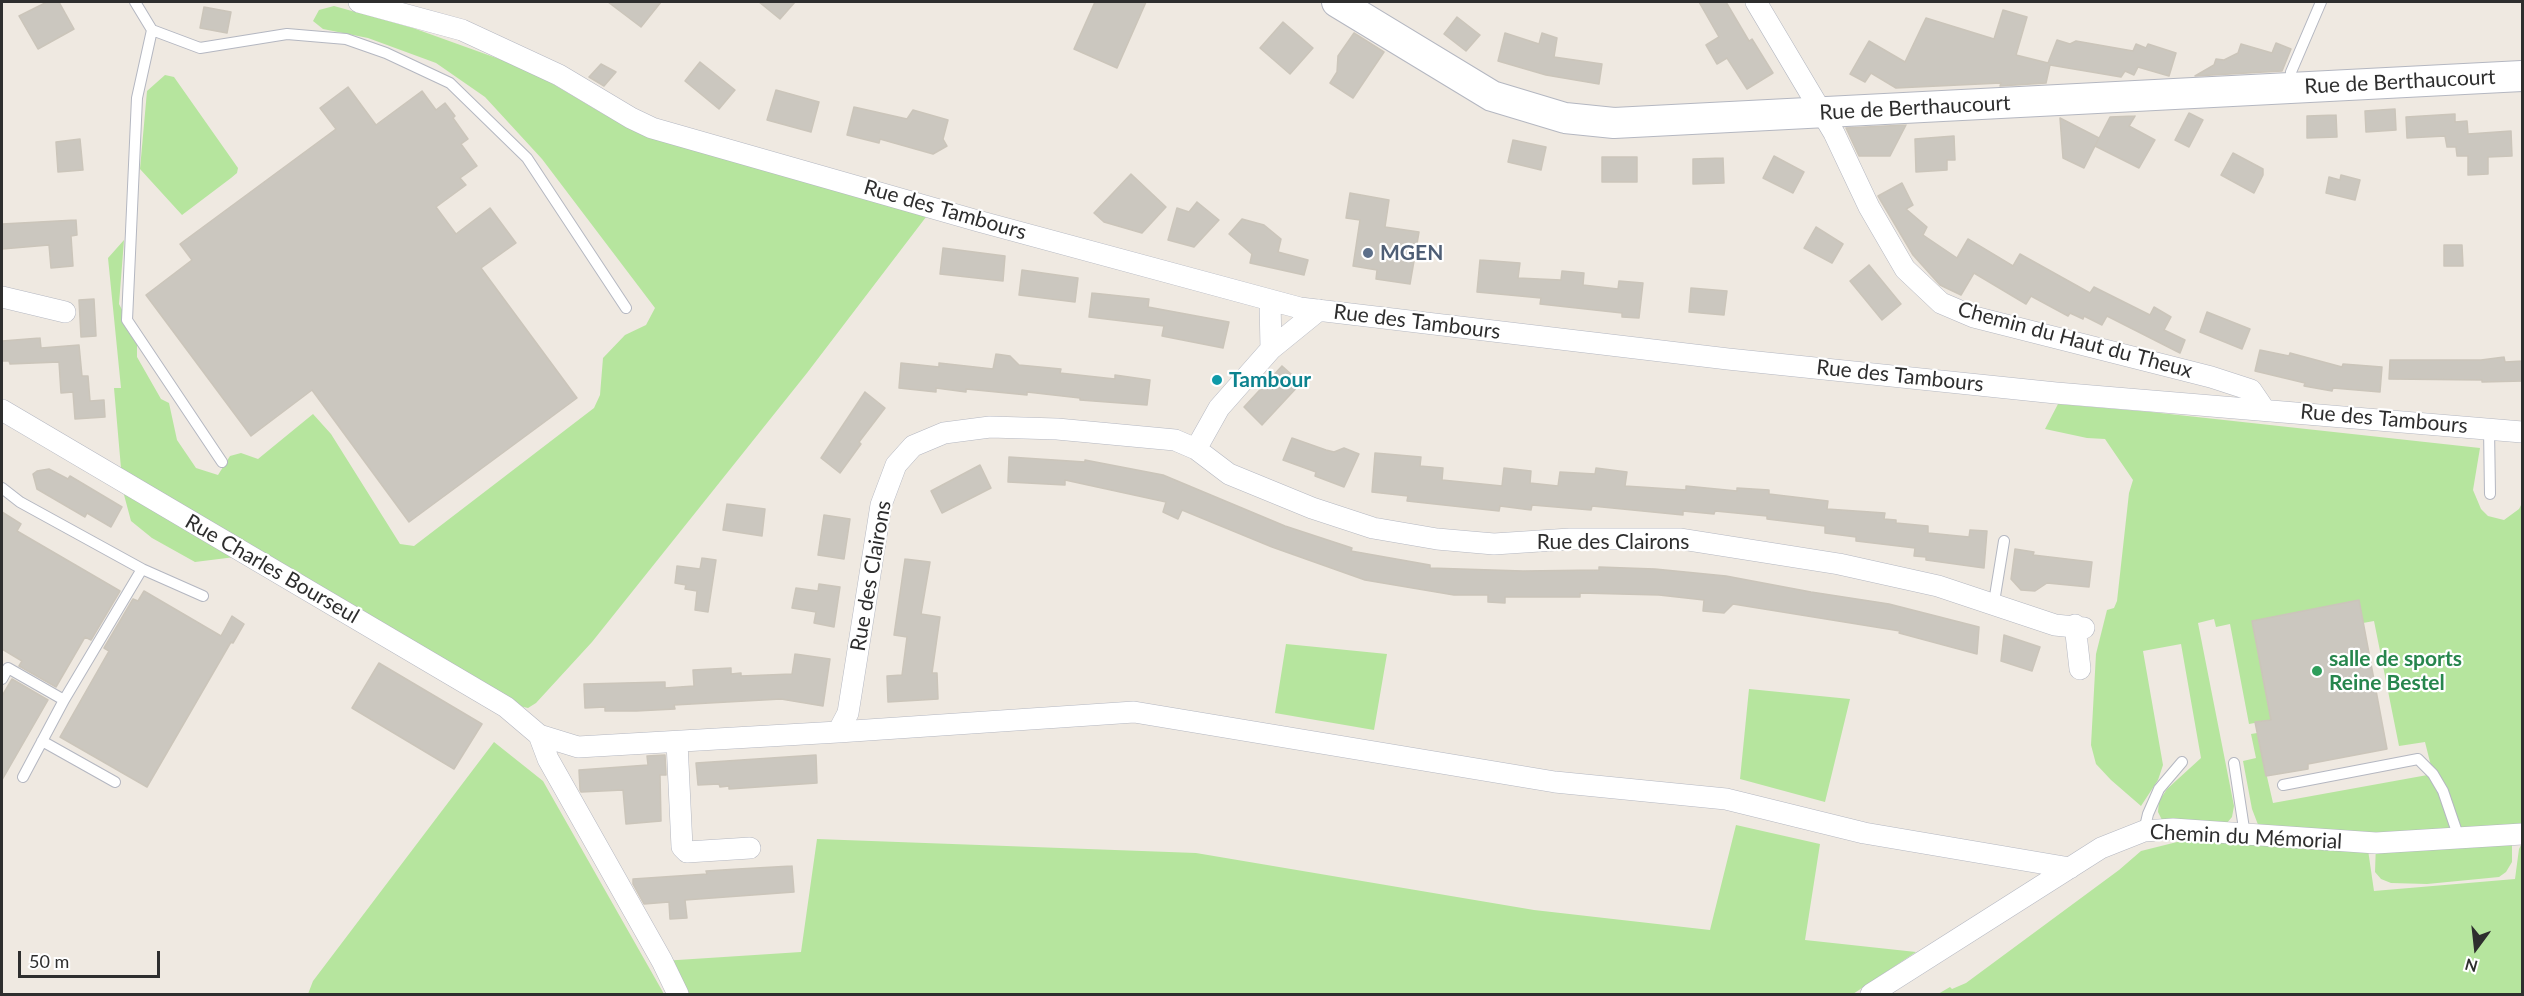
<!DOCTYPE html>
<html>
<head>
<meta charset="utf-8">
<style>
  body { margin:0 }
  #map { position:relative; width:2524px; height:996px; overflow:hidden; background:#efe9e1; font-family:Lato,sans-serif }
  canvas { display:block }
  .frame { position:absolute; inset:0; border:3px solid #2e2e2e; pointer-events:none }
  .north { position:absolute; left:2446px; top:918px; width:60px; height:60px; -webkit-text-stroke:4px #fff; paint-order:stroke; rotate:195deg; font-size:16px; font-weight:700; line-height:24px; text-align:center; color:#2e2e2e }
  .north::after { content:''; display:block; margin:auto; width:21px; height:27px; background:#2e2e2e; clip-path:polygon(50% 0,100% 100%,50% 72%,0 100%) }
  .scale { position:absolute; left:18px; top:951px; width:142px; height:27px; box-sizing:border-box; border:3px solid #2e2e2e; border-top:0; padding-left:8px; font-size:18px; line-height:21px; white-space:nowrap; color:#2e2e2e; -webkit-text-stroke:4px #fff; paint-order:stroke }
</style>
</head>
<body>
<div id="map">
<canvas width="2524" height="996"></canvas>
<div class="frame"></div>
<div class="north">N</div>
<div class="scale">50 m</div>
</div>
<script>
const ctx = document.querySelector('canvas').getContext('2d');
ctx.lineJoin = 'round';
function paint(path, color) {
  ctx.fillStyle = color;
  ctx.fill(path, 'evenodd');
}
function poly(rows) {
  const path = new Path2D();
  for (const r of rows) {
    path.moveTo(r[0], r[1]);
    for (let i = 2; i < r.length; i += 2) path.lineTo(r[i], r[i + 1]);
  }
  return path;
}
function trace(path, color, width, dash) {
  ctx.strokeStyle = color;
  ctx.lineWidth = width;
  ctx.lineCap = dash ? 'butt' : 'round';
  ctx.setLineDash(dash || []);
  ctx.stroke(path);
}
function label(font, color, halo, rows, align = 'center') {
  ctx.font = font + ' Lato,sans-serif';
  ctx.lineWidth = 4.5;
  ctx.setLineDash([]);
  ctx.textBaseline = 'middle';
  ctx.strokeStyle = halo;
  ctx.fillStyle = color;
  for (const [text, x, y, turn = 0] of rows) {
    ctx.save();
    ctx.translate(x, y);
    ctx.rotate((+turn || 0) * Math.PI / 180);
    ctx.textAlign = isNaN(turn) ? turn : align;
    if (halo) ctx.strokeText(text, 0, 0);
    ctx.fillText(text, 0, 0);
    ctx.restore();
  }
}
paint(poly([
  [334,6,413,28,502,60,548,81,605,115,714,155,926,217,807,373,592,642,536,703,528,708,511,704,259,554,195,562,152,538,131,521,123,491,114,388,121,388,108,258,124,240,119,304,130,325,137,344,137,357,161,399,169,403,177,440,196,468,218,475,230,456,241,453,258,459,313,414,331,434,400,544,414,546,594,408,600,395,603,358,625,335,646,325,655,308,542,159,485,97,436,63,368,38,323,29,313,21,319,10],
  [165,75,174,77,238,168,237,173,231,178,182,215,140,169,147,91],
  [2058,404,2151,412,2480,448,2473,490,2481,509,2488,516,2504,520,2519,509,2522,503,2522,834,2512,835,2512,862,2506,872,2499,877,2427,884,2391,883,2381,879,2375,872,2376,843,2367,843,2374,891,2515,879,2519,849,2522,843,2522,994,1938,994,1950,987,1952,989,1966,983,2119,870,2141,851,2217,832,2262,835,2252,809,2243,761,2256,758,2251,734,2257,733,2273,803,2433,774,2425,742,2399,746,2374,621,2363,623,2252,621,2271,720,2249,724,2230,624,2216,627,2214,619,2198,623,2234,806,2232,817,2226,824,2162,820,2158,812,2159,801,2167,789,2201,758,2181,644,2143,651,2163,765,2158,780,2141,806,2111,780,2096,764,2091,745,2096,654,2107,610,2114,608,2117,601,2129,493,2133,480,2105,439,2087,438,2045,429],
  [1286,644,1387,654,1374,730,1275,713],
  [1749,689,1850,699,1825,802,1740,779],
  [494,742,543,781,664,994,308,994,313,981],
  [1736,825,1820,844,1805,940,1916,952,1853,994,678,994,662,961,801,952,817,839,1196,853,1534,910,1710,930]
]), '#b6e59e');
const building = poly([
  [47,2,59,2,74,29,38,49,19,16,47,2],
  [608,2,661,2,641,27,608,2],
  [759,2,795,2,780,19,759,2],
  [1095,2,1146,2,1117,68,1074,49,1095,2],
  [1699,2,1726,2,1749,41,1752,39,1773,73,1747,89,1727,58,1717,64,1706,45,1719,37,1699,2],
  [204,7,231,12,227,33,200,28,204,7],
  [2003,10,2027,17,2016,55,2048,63,2057,40,2070,44,2076,41,2133,51,2136,44,2146,48,2148,44,2176,53,2169,76,2138,67,2134,75,2125,71,2121,77,2050,65,2046,83,2000,86,2001,83,1896,88,1871,73,1865,82,1850,74,1869,41,1905,62,1926,18,1994,39,2003,10],
  [1457,17,1480,35,1466,51,1444,34,1457,17],
  [1283,22,1313,48,1290,74,1260,48,1283,22],
  [1354,33,1384,52,1353,98,1330,83,1337,72,1338,56,1354,33],
  [1505,33,1539,44,1542,33,1557,38,1554,57,1602,64,1599,84,1546,75,1498,61,1505,33],
  [2276,43,2291,49,2282,71,2195,76,2214,65,2216,59,2224,60,2238,53,2241,44,2272,53,2276,43],
  [700,62,735,90,719,109,685,81,700,62],
  [601,64,616,72,604,86,589,77,601,64],
  [348,87,376,125,422,91,436,110,445,103,455,116,453,118,468,139,461,144,477,166,460,178,466,185,436,207,456,234,490,208,516,243,481,268,577,398,409,522,312,390,251,436,146,295,192,260,180,244,336,129,320,108,348,87],
  [776,90,819,102,811,132,767,120,776,90],
  [854,107,907,119,913,110,948,120,943,139,947,146,933,154,880,139,879,143,847,135,854,107],
  [2395,109,2396,130,2366,132,2365,111,2395,109],
  [2189,113,2203,120,2189,147,2175,140,2189,113],
  [2455,114,2455,122,2467,121,2468,134,2511,131,2512,156,2488,157,2488,174,2468,175,2468,156,2457,156,2456,147,2447,147,2445,136,2407,138,2406,117,2455,114],
  [2336,115,2337,137,2307,138,2307,116,2336,115],
  [2135,116,2129,126,2155,140,2139,168,2095,146,2110,117,2135,116],
  [2060,118,2099,138,2084,168,2063,158,2060,118],
  [1906,125,1890,156,1859,156,1846,128,1906,125],
  [1954,136,1955,160,1947,160,1947,170,1916,172,1915,139,1954,136],
  [80,139,83,170,58,172,56,142,80,139],
  [1513,140,1546,147,1541,170,1508,162,1513,140],
  [2233,153,2263,169,2263,175,2254,193,2221,175,2233,153],
  [1774,156,1804,172,1793,193,1763,178,1774,156],
  [1602,157,1637,157,1637,182,1602,182,1602,157],
  [1723,158,1724,183,1693,184,1693,159,1723,158],
  [1131,174,1166,207,1142,233,1104,222,1094,213,1131,174],
  [2341,175,2360,180,2355,200,2326,193,2329,177,2340,180,2341,175],
  [1902,183,1913,205,1906,209,1927,227,1923,235,1957,258,1968,239,2013,266,2020,254,2090,293,2094,287,2150,315,2154,307,2171,317,2164,330,2185,340,2180,353,2107,316,2102,325,2084,316,2083,319,2070,313,2068,316,2031,296,2026,304,1974,273,1961,295,1940,285,1913,255,1878,196,1902,183],
  [1350,193,1389,200,1385,227,1419,232,1410,284,1376,279,1377,270,1353,266,1360,220,1346,218,1350,193],
  [1197,202,1219,220,1194,247,1168,240,1177,208,1189,212,1197,202],
  [1242,219,1264,225,1281,239,1278,252,1308,260,1304,275,1250,263,1252,254,1229,234,1242,219],
  [76,220,77,235,71,236,73,266,51,268,49,245,2,249,2,224,76,220],
  [1816,227,1843,244,1832,263,1804,248,1816,227],
  [2444,245,2462,245,2463,266,2444,266,2444,245],
  [943,248,1005,256,1003,281,940,274,943,248],
  [1480,260,1520,263,1518,278,1561,280,1562,271,1584,273,1583,285,1618,289,1619,281,1643,283,1639,318,1622,317,1622,313,1540,304,1541,298,1477,292,1480,260],
  [1869,265,1901,304,1882,320,1850,281,1869,265],
  [1022,270,1078,278,1075,302,1019,295,1022,270],
  [1691,288,1727,291,1724,315,1689,312,1691,288],
  [1092,293,1149,299,1148,307,1229,322,1223,348,1162,336,1164,326,1089,317,1092,293],
  [94,299,96,336,81,337,79,300,94,299],
  [2207,312,2250,329,2242,349,2200,332,2207,312],
  [40,338,41,348,79,345,82,376,88,376,90,401,104,400,105,417,75,419,73,392,61,393,59,362,10,364,9,361,2,361,2,341,40,338],
  [2260,350,2289,356,2290,353,2342,367,2343,364,2382,367,2380,392,2333,388,2332,391,2304,386,2305,383,2255,371,2260,350],
  [996,354,1010,356,1019,365,1061,369,1060,373,1115,379,1115,375,1150,380,1147,405,1080,400,1080,398,1027,392,1027,395,966,389,966,392,936,388,936,392,899,388,901,363,939,367,939,363,993,369,996,354],
  [2504,357,2505,362,2523,361,2523,381,2482,382,2482,380,2389,379,2390,360,2481,360,2504,357],
  [1282,366,1301,383,1262,425,1244,407,1282,366],
  [865,392,885,408,859,442,861,444,840,473,821,458,865,392],
  [1292,438,1326,450,1334,452,1344,448,1359,454,1344,487,1315,476,1316,472,1283,460,1292,438],
  [1375,453,1421,457,1420,466,1443,468,1442,480,1502,486,1504,468,1531,471,1530,483,1558,486,1560,472,1595,474,1596,468,1627,472,1625,486,1686,490,1686,486,1737,491,1737,488,1769,490,1769,494,1828,501,1827,509,1885,513,1884,519,1896,520,1896,523,1928,526,1928,533,1969,537,1970,530,1987,531,1984,568,1926,560,1926,557,1914,556,1915,548,1856,541,1856,537,1825,533,1825,526,1767,519,1767,516,1715,511,1714,514,1683,511,1683,515,1592,506,1591,510,1532,505,1531,510,1500,506,1499,511,1407,501,1408,496,1372,492,1375,453],
  [1009,457,1085,462,1085,460,1163,475,1285,526,1352,548,1351,551,1430,565,1430,568,1523,571,1599,570,1599,567,1655,569,1726,576,1811,592,1889,604,1979,627,1977,654,1899,633,1900,631,1733,604,1724,613,1703,611,1704,600,1659,595,1580,593,1580,597,1505,597,1505,603,1488,602,1488,595,1454,595,1365,580,1272,547,1182,510,1178,519,1163,512,1166,502,1065,480,1065,485,1008,482,1009,457],
  [980,465,991,488,942,513,931,491,980,465],
  [49,469,68,479,70,476,122,507,111,527,87,513,85,517,37,489,33,474,37,471,49,469],
  [727,504,765,509,762,536,723,530,727,504],
  [2,512,21,524,17,531,120,591,91,640,85,637,56,687,19,666,22,661,2,649,2,512],
  [824,515,850,519,844,559,818,555,824,515],
  [2015,549,2034,552,2033,555,2092,562,2089,587,2047,583,2035,591,2021,590,2011,579,2015,549],
  [702,558,716,560,708,612,695,610,697,591,685,589,686,585,675,583,677,566,700,569,702,558],
  [905,559,930,562,921,614,940,617,932,673,937,673,938,699,888,702,887,676,902,675,907,637,894,635,905,559],
  [819,584,840,587,834,627,814,623,816,612,792,608,796,588,818,591,819,584],
  [144,591,221,636,232,616,244,624,233,643,231,642,147,787,60,737,109,651,104,648,133,599,138,601,144,591],
  [2359,600,2387,749,2308,764,2308,769,2266,776,2255,722,2271,720,2252,621,2359,600],
  [2004,635,2040,647,2032,671,2001,661,2004,635],
  [795,654,830,659,823,706,781,699,674,705,675,709,636,711,605,711,605,707,585,708,584,684,665,682,665,688,694,686,693,670,731,668,731,674,741,673,741,676,792,674,795,654],
  [379,663,482,724,454,769,352,708,379,663],
  [12,679,48,700,2,780,2,696,12,679],
  [665,755,666,775,660,775,661,821,626,824,623,790,581,792,580,790,579,770,648,765,647,756,665,755],
  [816,755,817,783,729,789,729,786,720,787,719,784,698,785,696,763,816,755],
  [792,866,794,892,685,900,687,918,670,919,669,902,644,904,633,884,633,879,707,874,706,871,738,869,792,866]
]);
paint(building, '#cbc7bf');
trace(building, '#cbc5ba', 1.5);
const lane = poly([
  [135,2,152,30,137,98,127,320,222,462],
  [152,30,200,48,287,34,346,39,386,53,450,83,527,158,626,308],
  [2290,85,2291,72,2321,2],
  [2489,428,2490,494],
  [2,488,20,502,142,569,64,700,8,668,2,679],
  [142,569,203,596],
  [1994,602,2004,541],
  [42,741,115,782],
  [2234,763,2245,835],
  [23,777,64,700],
  [2283,785,2418,759,2433,774,2443,791,2459,838],
  [2144,831,2148,814,2159,789,2182,762]
]);
const street = poly([
  [359,2,462,30,559,75,631,118,652,128,978,221,1300,308,1728,359,2056,393,2522,432],
  [1756,2,1834,133,1869,207,1905,269,1941,303,1974,317,2211,377,2251,390,2264,409],
  [2,297,65,312],
  [1270,300,1271,349],
  [2,410,506,707,539,735,578,747,838,732,848,713,881,505,896,465,913,446,944,433,990,427,1057,429,1175,440,1196,449,1229,474,1312,508,1373,528,1437,539,1494,544,1570,539,1681,539,1839,564,1938,586,2055,625,2084,628],
  [1196,449,1219,408,1271,349,1319,310],
  [2075,625,2080,669],
  [838,732,1134,712,1555,782,1726,799,1864,833,2070,868],
  [539,735,548,759,662,961,678,994],
  [677,742,682,847,687,852,750,848],
  [1871,994,2101,848,2144,831,2173,829,2376,843,2522,834]
]);
const secondary = poly([
  [1337,2,1492,96,1565,118,1614,123,2522,76]
]);
trace(lane, '#b4b7c1', 12);
trace(street, '#b4b7c1', 22);
trace(secondary, '#b4b7c1', 32);
trace(lane, '#fff', 10);
trace(street, '#fff', 21);
trace(secondary, '#fff', 30);
for (const [x, y, r, color] of [
  [1368,253,6,"#5c6f8a"],
  [1217,380,6,"#0f9aa8"],
  [2317,671,6,"#2e9e5b"]
]) {
  const dot = new Path2D();
  dot.arc(x, y, r, 0, 2 * Math.PI);
  ctx.fillStyle = color;
  ctx.fill(dot);
  trace(dot, '#fff', 2);
}
label('21px', '#2e2e2e', '#fff', [
  ["Rue de Berthaucourt",2400,82,-3],
  ["Rue de Berthaucourt",1915,108,-3],
  ["Rue des Tambours",945,210,16],
  ["Rue des Tambours",1417,322,7],
  ["Chemin du Haut du Theux",2075,340,15],
  ["Rue des Tambours",1900,376,6],
  ["Rue des Tambours",2384,419,5],
  ["Rue des Clairons",1613,542],
  ["Rue Charles Bourseul",272,569,30],
  ["Rue des Clairons",871,576,-80],
  ["Chemin du Mémorial",2246,837,3]
]);
label('bold 21px', '#4e5e75', '#fff', [
  ["MGEN",1380,253]
], 'left');
label('bold 21px', '#0d838f', '#fff', [
  ["Tambour",1229,380]
], 'left');
label('bold 21px', '#27864d', '#fff', [
  ["salle de sports",2329,659],
  ["Reine Bestel",2329,683]
], 'left');
</script>
</body>
</html>
